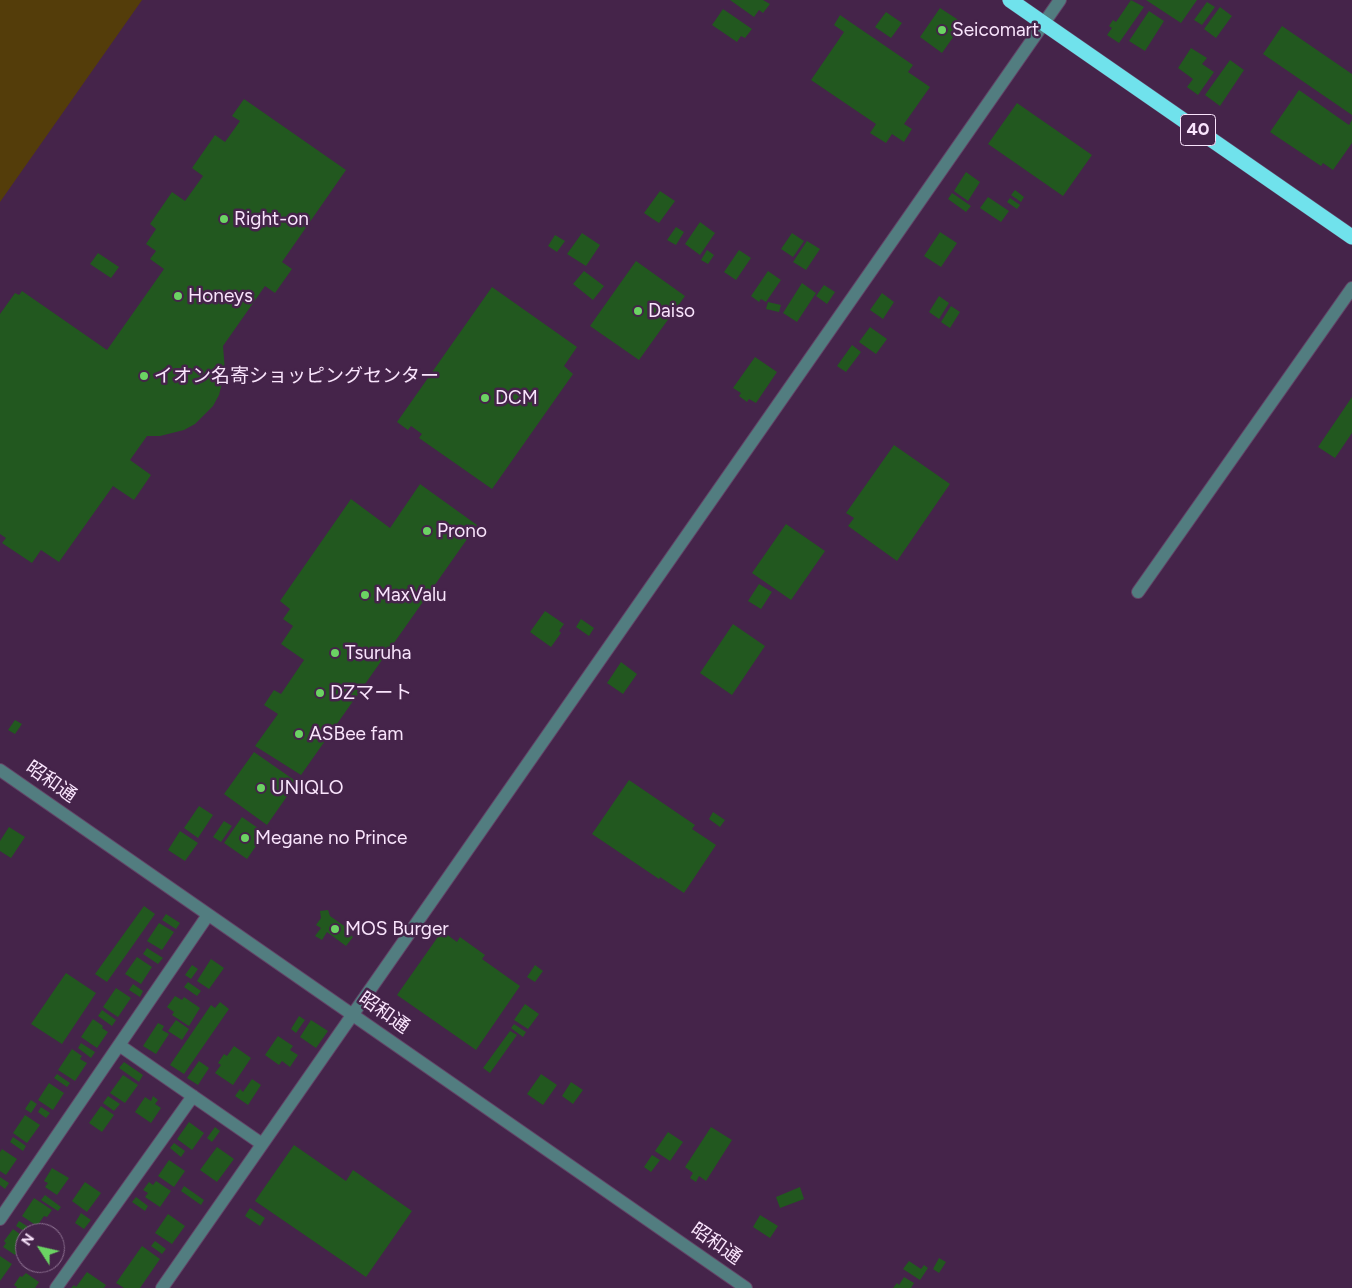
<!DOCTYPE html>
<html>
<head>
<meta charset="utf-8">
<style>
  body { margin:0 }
  #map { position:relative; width:1352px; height:1288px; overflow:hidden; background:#45244a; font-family:Figtree,sans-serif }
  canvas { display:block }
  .north { position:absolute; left:15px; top:1223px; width:50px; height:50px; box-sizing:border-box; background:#45244a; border:1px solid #8d7191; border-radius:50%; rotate:305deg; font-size:14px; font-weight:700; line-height:20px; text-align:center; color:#f9e4fc }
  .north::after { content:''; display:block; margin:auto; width:18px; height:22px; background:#6bd363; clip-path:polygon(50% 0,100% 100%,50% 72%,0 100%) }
</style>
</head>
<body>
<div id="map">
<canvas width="1352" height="1288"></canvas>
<div class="north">N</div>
</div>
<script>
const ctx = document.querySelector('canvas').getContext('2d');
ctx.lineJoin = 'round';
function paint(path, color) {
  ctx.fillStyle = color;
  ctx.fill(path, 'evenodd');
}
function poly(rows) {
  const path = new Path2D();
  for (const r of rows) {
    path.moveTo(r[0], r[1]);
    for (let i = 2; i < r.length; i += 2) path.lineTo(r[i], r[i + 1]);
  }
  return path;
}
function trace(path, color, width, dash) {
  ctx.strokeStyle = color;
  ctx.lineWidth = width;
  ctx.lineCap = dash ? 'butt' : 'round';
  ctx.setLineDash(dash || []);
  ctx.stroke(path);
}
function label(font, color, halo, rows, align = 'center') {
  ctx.font = font + ' Figtree,"Noto Sans JP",sans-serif';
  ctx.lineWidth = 5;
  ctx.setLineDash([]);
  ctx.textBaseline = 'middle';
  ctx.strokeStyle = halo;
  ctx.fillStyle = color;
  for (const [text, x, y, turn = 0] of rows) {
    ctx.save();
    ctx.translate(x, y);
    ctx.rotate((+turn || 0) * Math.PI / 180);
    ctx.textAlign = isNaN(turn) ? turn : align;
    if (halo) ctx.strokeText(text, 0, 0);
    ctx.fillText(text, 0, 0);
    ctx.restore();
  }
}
paint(poly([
  [0,0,142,0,0,202]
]), '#543d0a');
paint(poly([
  [730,0,763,0,770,4,763,13,759,10,754,17],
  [1131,0,1144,7,1119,43,1107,35,1112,28,1109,26,1113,20,1116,22],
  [1146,0,1197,0,1181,23],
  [1207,2,1215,7,1202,25,1194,20],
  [1220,7,1232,16,1216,38,1204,29],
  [940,8,963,23,942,53,920,37],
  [723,9,752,29,745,38,741,36,737,42,712,25],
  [1149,11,1164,21,1145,51,1129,41],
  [886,12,902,23,891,38,875,27],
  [840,15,913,65,908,72,930,87,904,124,912,129,904,142,892,134,886,143,870,133,876,124,811,80,844,32,834,25],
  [1282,26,1352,74,1352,115,1263,54],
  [1191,48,1207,58,1202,64,1214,72,1198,95,1187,87,1193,79,1178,68],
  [1230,60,1244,70,1220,106,1205,95],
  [1299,90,1349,125,1352,120,1352,143,1333,170,1323,163,1321,166,1270,132],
  [244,99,346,170,282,262,292,269,275,293,265,286,223,346,225,371,219,395,213,406,195,424,184,430,160,436,147,436,130,460,151,475,134,500,113,486,59,562,41,550,32,563,2,543,6,538,0,534,0,314,15,293,19,295,22,291,107,350,164,269,150,259,156,251,146,244,156,229,150,224,172,192,185,201,203,176,192,168,215,135,225,142,240,121,232,116],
  [1017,103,1092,155,1063,196,988,144],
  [966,172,980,182,968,201,954,191],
  [1015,190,1024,197,1021,202,1011,195],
  [660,191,675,201,659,223,644,213],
  [952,193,971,206,966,212,948,199],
  [988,197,1009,211,1001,222,980,208],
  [1010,198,1020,205,1017,209,1007,202],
  [700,222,715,233,700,255,685,244],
  [676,227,684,232,676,245,667,240],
  [940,232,957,243,941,267,924,256],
  [582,233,600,245,586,266,567,254],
  [792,233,804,241,793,257,781,249],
  [555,235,565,241,557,252,548,246],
  [807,241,820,249,806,270,793,262],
  [707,250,714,255,708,264,701,260],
  [739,250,751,258,736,280,724,272],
  [98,253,119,267,111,278,90,264],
  [636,261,685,296,639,360,590,326],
  [584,271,604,286,593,300,573,284],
  [768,271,781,280,766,302,761,299,759,302,751,296],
  [802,283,816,293,797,322,783,313],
  [824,285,835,292,827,304,816,296],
  [492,287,577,347,564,366,573,374,492,489,419,438,422,434,411,426,408,430,397,422],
  [882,293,894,302,883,319,870,310],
  [939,296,949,303,939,319,929,312],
  [768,302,781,305,779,312,766,309],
  [951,306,960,312,950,328,941,322],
  [870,327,887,339,876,354,859,342],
  [852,345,861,352,846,372,837,366],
  [755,357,777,372,756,403,749,399,747,402,739,396,741,393,733,388],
  [1352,397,1352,433,1335,458,1318,447],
  [894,445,950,484,897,561,848,526,854,518,846,513],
  [420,484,477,525,301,775,255,746,278,714,264,705,274,690,281,694,304,660,281,644,293,626,283,619,290,609,280,601,351,499,390,528],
  [786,524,825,551,791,600,752,573],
  [759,584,772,592,761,609,748,601],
  [545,611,564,624,559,631,561,633,551,647,530,632],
  [581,619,594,628,589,636,576,627],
  [733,624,765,646,732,695,700,673],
  [621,662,637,674,623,694,607,683],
  [15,720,22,724,15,734,8,730],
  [254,752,297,782,267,825,224,794],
  [629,780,695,825,692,829,716,845,684,893,660,877,659,879,592,834],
  [199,806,213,815,198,838,184,828],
  [713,812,725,820,720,827,709,819],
  [242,817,265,833,247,859,224,843],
  [224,821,232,826,221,842,213,837],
  [9,827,25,837,11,858,0,851,0,841],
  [180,831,198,843,185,861,168,850],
  [144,906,155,914,107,982,95,974],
  [328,910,330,916,350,930,348,933,353,937,346,946,327,932,322,940,315,936,321,928,316,925,321,918,320,911],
  [166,914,180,923,176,929,162,920],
  [159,923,174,932,162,950,147,941],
  [442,931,457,942,460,937,485,955,482,959,520,986,476,1050,397,995],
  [147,948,163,958,158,964,143,954],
  [137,957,152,967,141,984,125,974],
  [211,959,224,968,209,989,197,981],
  [192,965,198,969,191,979,185,975],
  [535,965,543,971,535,982,527,977],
  [66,973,96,993,62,1044,31,1024],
  [188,982,201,991,197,996,184,987],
  [133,984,143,991,140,997,129,990],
  [116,988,131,998,118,1017,103,1007],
  [175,996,182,1000,184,997,200,1008,189,1026,172,1015,174,1012,167,1007],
  [220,1002,229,1009,184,1074,170,1065,211,1005,215,1008],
  [525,1004,539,1014,528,1029,514,1020],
  [102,1010,116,1020,112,1026,98,1016],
  [299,1016,305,1020,296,1033,291,1029],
  [93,1019,103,1026,102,1028,108,1032,97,1048,81,1037],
  [176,1020,189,1029,182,1040,168,1031],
  [311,1020,328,1031,316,1048,300,1037],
  [158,1023,164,1026,162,1030,169,1034,156,1054,143,1046],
  [514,1024,526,1032,523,1037,511,1028],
  [510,1031,517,1035,490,1073,483,1068],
  [278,1036,293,1046,290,1050,298,1055,290,1067,282,1061,279,1065,265,1055],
  [81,1043,95,1052,91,1058,78,1048],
  [234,1046,251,1058,233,1085,215,1073,221,1065,218,1063,224,1054,227,1056],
  [72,1049,82,1056,80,1059,87,1063,75,1081,58,1070],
  [199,1061,209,1068,198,1085,187,1078],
  [124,1062,143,1075,139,1082,119,1068],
  [57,1074,70,1083,67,1087,54,1078],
  [541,1074,557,1085,543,1105,527,1094],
  [123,1075,138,1085,125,1103,110,1093],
  [252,1079,261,1085,248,1105,235,1096,240,1089,243,1092],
  [571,1082,583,1090,573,1104,562,1096],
  [49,1083,64,1093,53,1110,38,1100],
  [108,1096,120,1104,114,1111,103,1103],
  [153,1096,158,1100,155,1104,161,1108,151,1123,135,1112,145,1097,151,1101],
  [31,1100,37,1104,31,1113,25,1109],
  [101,1106,114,1115,102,1132,89,1123],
  [41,1107,50,1113,46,1118,38,1112],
  [25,1115,40,1125,27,1143,13,1133],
  [189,1122,204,1133,192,1150,177,1139],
  [215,1127,220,1131,212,1142,207,1138],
  [711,1127,732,1140,706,1181,699,1176,696,1182,690,1178,693,1173,685,1167],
  [668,1132,683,1142,670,1161,655,1151],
  [13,1137,26,1146,23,1151,10,1142],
  [174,1143,185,1151,181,1157,170,1148],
  [294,1145,346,1181,353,1170,412,1211,366,1277,255,1201],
  [217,1147,234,1159,217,1182,200,1170],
  [2,1149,17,1159,6,1175,0,1171,0,1152],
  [652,1155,660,1160,651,1172,644,1167],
  [169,1160,185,1171,174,1187,158,1176],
  [52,1168,69,1178,57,1195,45,1187,48,1183,44,1181],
  [0,1177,9,1183,5,1189,0,1185],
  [156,1181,171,1191,160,1207,145,1197,148,1193,143,1190,149,1182,153,1185],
  [85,1182,101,1193,87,1212,72,1201],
  [184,1186,204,1200,201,1205,181,1191],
  [800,1187,804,1199,780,1208,776,1197],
  [45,1195,61,1207,58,1211,41,1200],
  [136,1197,148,1206,145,1211,132,1202],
  [34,1198,52,1210,47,1217,44,1216,37,1226,22,1216],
  [250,1208,265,1218,260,1226,245,1216],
  [81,1213,91,1220,84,1229,75,1223],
  [168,1214,185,1226,172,1244,155,1233],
  [760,1215,778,1226,770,1238,753,1227],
  [19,1221,30,1228,27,1233,16,1226],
  [13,1229,25,1238,25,1247,22,1245,15,1255,3,1247,6,1243,4,1241],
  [155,1241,166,1249,162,1254,151,1246],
  [142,1246,160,1259,140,1288,124,1288,116,1283],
  [55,1249,60,1252,55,1260],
  [0,1256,12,1264,0,1281],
  [939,1258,946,1262,939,1273,933,1269],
  [909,1261,921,1269,924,1265,928,1268,920,1280,903,1269],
  [41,1263,53,1263,49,1269],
  [87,1272,106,1285,104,1288,71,1288,74,1285,76,1287],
  [26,1273,39,1282,35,1288,16,1288,17,1287,14,1285,20,1276,22,1277],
  [904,1277,914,1283,911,1288,893,1288,897,1283,899,1285]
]), '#22581f');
const minor = poly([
  [1138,592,1352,288],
  [0,770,746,1288],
  [119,1045,262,1144],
  [0,1219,208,915],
  [56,1288,193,1096],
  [162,1288,1060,0]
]);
const highway = poly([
  [1010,0,1352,237]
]);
trace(minor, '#624366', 14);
trace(highway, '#624366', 16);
trace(minor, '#527d80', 12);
trace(highway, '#70e2ec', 15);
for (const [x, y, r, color] of [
  [942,30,5,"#6bd363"],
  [224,219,5,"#6bd363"],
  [178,296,5,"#6bd363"],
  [638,311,5,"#6bd363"],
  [144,376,5,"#6bd363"],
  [485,398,5,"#6bd363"],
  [427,531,5,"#6bd363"],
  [365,595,5,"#6bd363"],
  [335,653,5,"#6bd363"],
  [320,693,5,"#6bd363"],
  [299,734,5,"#6bd363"],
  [261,788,5,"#6bd363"],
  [245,838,5,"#6bd363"],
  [335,929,5,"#6bd363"]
]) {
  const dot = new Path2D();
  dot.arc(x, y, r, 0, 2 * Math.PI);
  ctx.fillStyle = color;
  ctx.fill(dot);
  trace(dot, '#45244a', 2);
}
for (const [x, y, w] of [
  [1198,130,35]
]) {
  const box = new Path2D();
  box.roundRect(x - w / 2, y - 15.5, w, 31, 4);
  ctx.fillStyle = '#45244a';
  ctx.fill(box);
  trace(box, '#f9e4fc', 1);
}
label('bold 18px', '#f9e4fc', null, [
  ["40",1198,130]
]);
label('19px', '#f9e4fc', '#45244a', [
  ["Seicomart",952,30],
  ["Right-on",234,219],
  ["Honeys",188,296],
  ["Daiso",648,311],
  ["イオン名寄ショッピングセンター",154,376],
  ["DCM",495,398],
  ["Prono",437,531],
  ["MaxValu",375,595],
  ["Tsuruha",345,653],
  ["DZマート",330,693],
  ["ASBee fam",309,734],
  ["UNIQLO",271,788],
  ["Megane no Prince",255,838],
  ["MOS Burger",345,929]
], 'left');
label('19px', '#f9e4fc', '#45244a', [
  ["昭和通",51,782,35],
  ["昭和通",384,1013,35],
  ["昭和通",716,1244,35]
]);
</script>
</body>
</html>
